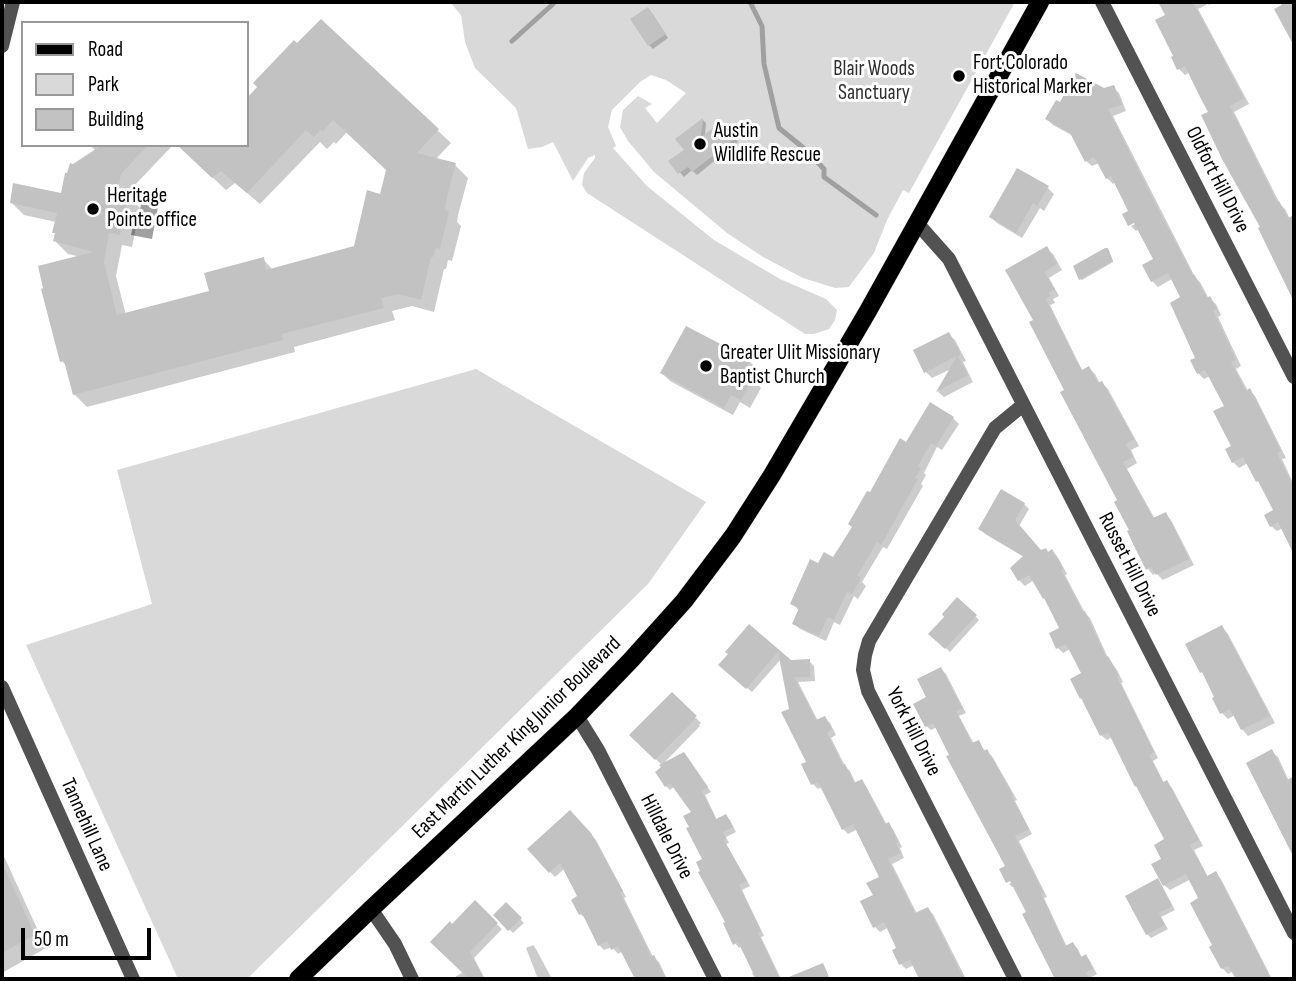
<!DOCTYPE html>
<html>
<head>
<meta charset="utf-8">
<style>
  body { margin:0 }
  #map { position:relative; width:1296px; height:981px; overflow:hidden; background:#fff; font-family:"Sofia Sans Condensed",sans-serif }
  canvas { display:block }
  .frame { position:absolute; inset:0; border:4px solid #000; pointer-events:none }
  .legend { position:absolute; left:21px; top:21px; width:228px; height:126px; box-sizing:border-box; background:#fff; border:2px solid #999; margin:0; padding:9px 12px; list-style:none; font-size:21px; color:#000 }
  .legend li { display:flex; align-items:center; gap:14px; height:35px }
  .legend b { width:35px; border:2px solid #999 }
  .scale { position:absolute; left:21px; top:928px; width:130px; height:32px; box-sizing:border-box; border:4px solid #000; border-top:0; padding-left:9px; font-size:21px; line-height:24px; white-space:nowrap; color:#000; -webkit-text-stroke:5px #fff; paint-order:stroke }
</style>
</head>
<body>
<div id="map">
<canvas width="1296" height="981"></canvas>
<div class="frame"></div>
<ul class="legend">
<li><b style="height:9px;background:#000"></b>Road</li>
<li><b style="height:19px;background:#d9d9d9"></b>Park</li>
<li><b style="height:19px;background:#c2c2c2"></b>Building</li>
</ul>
<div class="scale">50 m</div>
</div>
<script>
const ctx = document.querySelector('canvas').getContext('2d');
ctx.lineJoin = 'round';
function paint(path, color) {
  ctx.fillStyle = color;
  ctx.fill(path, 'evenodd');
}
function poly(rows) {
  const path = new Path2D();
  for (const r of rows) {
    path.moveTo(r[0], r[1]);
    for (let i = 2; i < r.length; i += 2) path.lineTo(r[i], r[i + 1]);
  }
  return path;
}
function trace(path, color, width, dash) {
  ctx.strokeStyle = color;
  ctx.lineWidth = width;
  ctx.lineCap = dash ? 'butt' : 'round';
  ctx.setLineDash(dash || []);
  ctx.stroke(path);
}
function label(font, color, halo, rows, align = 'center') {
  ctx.font = font + ' "Sofia Sans Condensed",sans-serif';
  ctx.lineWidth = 6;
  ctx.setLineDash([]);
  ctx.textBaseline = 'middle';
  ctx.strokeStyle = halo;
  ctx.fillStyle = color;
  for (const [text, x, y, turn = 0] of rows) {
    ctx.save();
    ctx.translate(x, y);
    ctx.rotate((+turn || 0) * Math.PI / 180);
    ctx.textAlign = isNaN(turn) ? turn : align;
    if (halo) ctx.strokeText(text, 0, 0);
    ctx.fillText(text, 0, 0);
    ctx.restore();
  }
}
paint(poly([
  [450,2,1015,2,909,193,903,190,887,220,874,253,849,287,835,288,803,278,763,257,727,233,654,172,628,141,620,127,623,110,638,96,652,104,645,108,657,123,686,93,666,80,651,75,640,82,612,110,608,127,616,146,613,148,647,186,714,240,780,279,826,299,837,310,835,320,829,329,814,334,805,334,587,193,582,185,584,173,595,158,595,155,588,158,573,181,553,142,542,147,528,149,516,108,475,68,465,42,461,15],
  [476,369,706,502,648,584,247,979,178,979,26,645,152,604,117,470]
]), '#d9d9d9');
paint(poly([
  [141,204,158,207,152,239,131,235,133,226,137,226]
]), '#a0a0a0');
paint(poly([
  [1166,2,1208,2,1210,6,1208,4,1198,9,1249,104,1234,112,1280,204,1285,209,1290,219,1294,217,1294,298,1260,229,1262,228,1210,113,1190,72,1185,75,1179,69,1167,16,1161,4],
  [1280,2,1294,2,1294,43,1276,10,1282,6],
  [652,13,668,38,653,49,649,45],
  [321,21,451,143,435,160,455,165,468,178,458,215,457,222,461,226,452,261,448,260,446,269,444,269,434,312,412,306,392,311,395,320,294,347,295,352,87,407,74,394,67,366,62,361,81,257,68,254,55,241,56,222,24,215,12,203,62,195,96,151,90,145,173,145,133,187,131,199,140,208,132,247,122,245,116,276,126,315,211,292,263,259,273,270,355,247,381,196,388,170,347,132,336,144,334,142,327,149,320,142,260,204,235,183,226,190,178,145,247,145,247,101],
  [1113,87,1119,93,1126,111,1113,116,1195,277,1200,282,1209,299,1216,304,1221,315,1218,317,1241,366,1236,369,1248,391,1250,391,1255,396,1286,458,1282,459,1294,485,1294,551,1283,528,1277,531,1271,526,1275,511,1248,463,1239,468,1233,462,1233,447,1226,407,1210,376,1204,379,1198,373,1197,358,1182,298,1172,279,1158,287,1152,281,1155,260,1140,229,1136,231,1131,226,1143,220,1130,211,1116,182,1113,184,1107,178,1099,163,1092,166,1086,161,1073,136,1053,125,1047,119,1060,104],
  [703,120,706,123,705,136,728,130,738,142,697,175,692,170,684,177,671,162,686,150],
  [1048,188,1054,194,1044,211,1040,208,1022,238,997,223,991,217],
  [1047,249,1053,254,1062,270,1049,278,1059,296,1053,299,1055,303,1050,305,1081,368,1083,371,1089,368,1095,374,1100,384,1102,383,1108,389,1139,446,1131,450,1137,463,1127,469,1155,519,1165,514,1171,520,1194,565,1163,580,1156,573,1153,575,1148,569,1119,501,1067,391,1036,321],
  [1109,252,1113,262,1082,280,1080,279],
  [948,334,955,340,966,361,963,362,973,382,944,397,938,392,953,368,932,378,926,372],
  [750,362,758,370,753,380,761,388,750,408,740,402,733,415,670,381,662,373],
  [953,418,959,424,942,450,937,447,924,473,926,475,921,484,923,486,887,549,883,547,862,582,866,586,858,599,854,596,840,625,834,622,826,641,800,629,794,623,800,611,792,604,819,565,834,560,870,494,907,444],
  [1024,504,1029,509,1019,526,1041,552,1049,553,1052,551,1057,556,1067,574,1065,575,1085,613,1090,618,1108,658,1117,670,1123,682,1121,683,1158,758,1153,761,1164,783,1166,782,1172,788,1203,846,1194,850,1208,877,1216,873,1221,879,1272,979,1238,979,1234,971,1228,974,1222,968,1212,947,1214,946,1201,899,1191,879,1170,890,1164,885,1164,860,1166,840,1112,737,1107,740,1101,735,1083,674,1070,649,1063,653,1058,648,1061,629,1047,601,1034,580,1025,586,1019,580,1012,568,1024,557,985,534,980,528],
  [958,599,979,620,950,652,931,634,946,617],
  [749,627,790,661,809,661,814,666,815,681,798,682,818,721,825,718,830,723,836,735,831,738,845,766,850,771,856,784,861,781,866,786,887,825,888,824,893,829,902,847,900,848,904,858,892,864,917,914,928,909,933,914,966,979,921,979,914,965,906,969,901,964,898,949,889,927,880,932,875,927,875,896,881,877,858,829,848,834,843,829,822,787,818,789,813,784,808,763,790,710,781,659,752,692,726,670],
  [1222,627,1228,634,1275,723,1248,736,1242,729,1235,715,1228,719,1222,713,1206,677,1202,672,1188,645],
  [941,669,946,674,966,713,959,716,974,744,978,742,986,752,992,756,1017,800,1015,801,1032,834,1019,841,1047,897,1044,898,1067,947,1073,944,1078,949,1082,958,1086,956,1090,961,1097,974,1090,978,1091,979,1057,979,1024,915,1028,913,1015,886,1012,887,1009,884,1019,879,1007,867,937,727,931,730,926,726,928,698],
  [672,694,701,723,699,725,700,726,663,764,688,759,711,792,705,795,717,820,726,816,730,820,736,832,726,837,729,843,726,844,750,886,742,890,764,936,761,937,781,979,755,979,752,973,755,972,742,946,739,948,735,943,727,923,693,813,675,786,670,790,666,786,664,767,631,735],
  [1272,752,1278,757,1289,781,1294,778,1294,857,1290,848],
  [570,812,596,840,626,897,624,898,653,957,659,962,667,979,637,979,623,951,618,954,612,947,604,950,599,945,586,919,580,914,580,897,565,868,555,877,529,849],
  [2,852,46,948,2,973],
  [1158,880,1161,884,1175,910,1161,917,1168,929,1151,938,1147,934],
  [475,903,502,929,474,958,485,979,452,979,463,972,452,926],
  [506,904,524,923,513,933,495,915],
  [533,945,536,949,552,979,538,979,526,948]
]), '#0003');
trace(poly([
  [750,2,762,26,764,64,779,128,806,150,824,169,824,177,876,215],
  [512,41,553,4,554,2]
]), '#a0a0a0', 5);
paint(poly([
  [1158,2,1193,2,1244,98,1230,106,1277,202,1279,201,1288,218,1294,215,1294,302,1258,228,1260,227,1222,159,1201,115,1208,112,1199,95,1185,66,1177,70,1171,57,1173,56,1155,20,1165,15],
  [1287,2,1294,2,1294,46,1274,9],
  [648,7,666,34,648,46,630,19],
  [321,19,439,129,417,153,456,163,446,201,445,210,449,212,440,249,436,248,433,257,431,257,421,300,398,294,381,298,384,308,282,334,283,340,73,395,64,361,60,362,41,289,43,288,38,266,93,252,53,241,55,233,52,233,57,213,10,203,13,183,61,193,65,173,67,173,70,163,73,164,102,145,148,145,121,174,118,192,128,194,120,235,109,233,104,262,117,315,209,291,204,273,264,257,266,270,354,246,367,190,380,194,386,170,333,120,322,132,320,130,314,137,306,130,247,193,221,171,212,178,177,145,247,145,247,98,257,87,253,83,294,40,297,43],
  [1076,73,1104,88,1114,85,1122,105,1108,109,1159,211,1193,275,1194,274,1207,298,1210,296,1217,309,1213,310,1236,360,1231,362,1246,391,1250,388,1263,414,1281,451,1277,453,1294,488,1294,555,1278,522,1270,527,1264,515,1273,510,1258,481,1256,482,1243,457,1232,463,1225,449,1231,446,1213,411,1224,406,1205,370,1197,374,1190,360,1195,358,1170,303,1180,297,1168,273,1151,282,1142,265,1153,259,1134,223,1128,226,1122,214,1128,211,1111,176,1106,179,1094,157,1085,162,1070,133,1045,119,1056,100,1060,102],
  [703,118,701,137,720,123,722,125,724,124,736,138,692,172,688,167,678,174,668,161,684,150,675,139],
  [1017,168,1049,186,1037,206,1033,203,1016,233,989,217],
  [1047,246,1057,264,1044,272,1055,289,1049,293,1051,296,1046,299,1076,360,1082,370,1089,366,1098,383,1102,381,1134,439,1126,444,1133,457,1123,462,1153,518,1166,512,1189,559,1156,575,1151,567,1146,570,1135,548,1127,531,1129,530,1114,502,1117,500,1060,392,1064,390,1029,322,1033,320,1005,270],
  [1105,248,1108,248,1113,261,1079,280,1073,266],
  [686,326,751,360,744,373,753,378,741,400,731,395,724,408,660,373],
  [949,332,961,354,958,356,968,375,936,392,957,356,924,373,913,350],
  [930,402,954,417,936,446,931,443,918,466,921,468,915,478,918,479,881,545,877,542,857,576,861,578,852,594,847,592,834,620,828,617,819,636,792,624,799,608,790,604,810,559,818,563,824,552,833,557,852,527,848,524,867,491,870,492,900,438,906,442],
  [1001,489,1025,503,1015,520,1041,550,1046,548,1048,552,1052,549,1063,568,1061,570,1083,612,1085,611,1106,657,1108,656,1112,663,1119,676,1117,677,1154,752,1149,755,1163,782,1167,780,1199,840,1190,845,1207,876,1216,871,1271,979,1236,979,1228,966,1221,969,1209,947,1212,945,1190,903,1198,898,1186,874,1163,886,1151,864,1161,859,1154,845,1164,839,1136,786,1135,787,1108,732,1100,736,1081,698,1080,699,1070,679,1081,673,1066,644,1056,649,1049,633,1059,628,1044,598,1043,599,1029,575,1018,581,1010,568,1023,556,978,529],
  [957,597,977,615,945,649,928,634,944,617,942,614],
  [749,624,791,660,810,659,810,677,794,677,816,720,825,716,832,729,827,733,843,765,845,764,854,783,862,779,885,824,889,822,898,842,896,843,900,853,888,859,915,913,928,907,964,979,919,979,910,960,899,965,892,950,896,948,884,922,873,928,860,901,873,895,866,883,879,877,853,824,842,830,818,782,811,785,801,764,806,762,781,712,789,709,778,652,746,689,718,665,728,654,725,652],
  [1222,625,1270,716,1241,730,1230,709,1220,714,1212,698,1214,697,1202,672,1200,673,1185,644],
  [941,667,962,708,956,711,972,743,979,740,984,751,987,749,1013,795,1011,796,1029,829,1015,836,1043,892,1041,893,1065,946,1073,942,1081,957,1086,954,1093,969,1086,973,1090,979,1055,979,1022,914,1026,912,1010,881,1006,883,999,869,1005,866,946,756,949,755,933,723,925,727,913,704,926,697,917,679],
  [672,692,697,716,694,718,695,719,655,760,629,735],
  [1272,749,1287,780,1294,776,1294,858,1246,763],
  [684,752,708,787,702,791,716,819,726,814,733,827,723,832,726,838,724,840,747,881,739,885,761,931,758,933,780,979,756,979,738,942,733,945,723,923,725,922,698,872,700,871,696,862,702,859,686,828,689,827,683,816,691,812,670,783,665,787,655,772,661,767,659,765],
  [570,810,591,833,623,891,620,893,651,956,654,955,666,979,635,979,618,946,611,950,607,941,598,946,582,913,579,915,571,900,577,896,560,863,549,873,527,849],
  [2,863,35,935,2,953],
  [1158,878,1172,906,1159,913,1165,925,1146,935,1125,896],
  [475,900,498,923,470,952,484,979,469,979,430,942,450,921,452,924],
  [506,902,522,918,508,931,493,915],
  [823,963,830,979,784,979]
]), '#c2c2c2');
const primary = poly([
  [298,979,371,909,577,716,631,660,684,601,733,536,772,475,868,311,1040,2]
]);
trace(primary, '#dbdbdb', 19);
trace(poly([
  [1102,2,1294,377],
  [917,223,949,259,1294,933],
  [577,716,598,750,715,979],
  [371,909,395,944,412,979],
  [1015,979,868,691,863,670,865,655,869,641,995,428,1023,405]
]), '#525252', 14);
trace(poly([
  [2,46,13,2],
  [2,687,133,979]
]), '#525252', 14);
trace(primary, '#000', 18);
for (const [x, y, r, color] of [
  [959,76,7,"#000"],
  [700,144,7,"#000"],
  [93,209,7,"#000"],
  [706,366,7,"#000"]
]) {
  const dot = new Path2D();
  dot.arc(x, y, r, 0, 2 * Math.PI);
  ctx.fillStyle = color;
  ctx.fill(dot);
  trace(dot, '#fff', 2.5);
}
label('21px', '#000', '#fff', [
  ["Fort Colorado",973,64],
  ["Historical Marker",973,88],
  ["Austin",714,132],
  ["Wildlife Rescue",714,156],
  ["Heritage",107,197],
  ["Pointe office",107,221],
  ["Greater Ulit Missionary",720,354],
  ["Baptist Church",720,378]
], 'left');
label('21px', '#303030', '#fff', [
  ["Blair Woods",874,70],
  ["Sanctuary",874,94]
]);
label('21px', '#000', '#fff', [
  ["Oldfort Hill Drive",1217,180,63],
  ["Russet Hill Drive",1129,565,63],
  ["York Hill Drive",913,732,63],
  ["East Martin Luther King Junior Boulevard",517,738,-44],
  ["Tannehill Lane",86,825,66],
  ["Hilldale Drive",666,837,63]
]);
</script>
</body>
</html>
